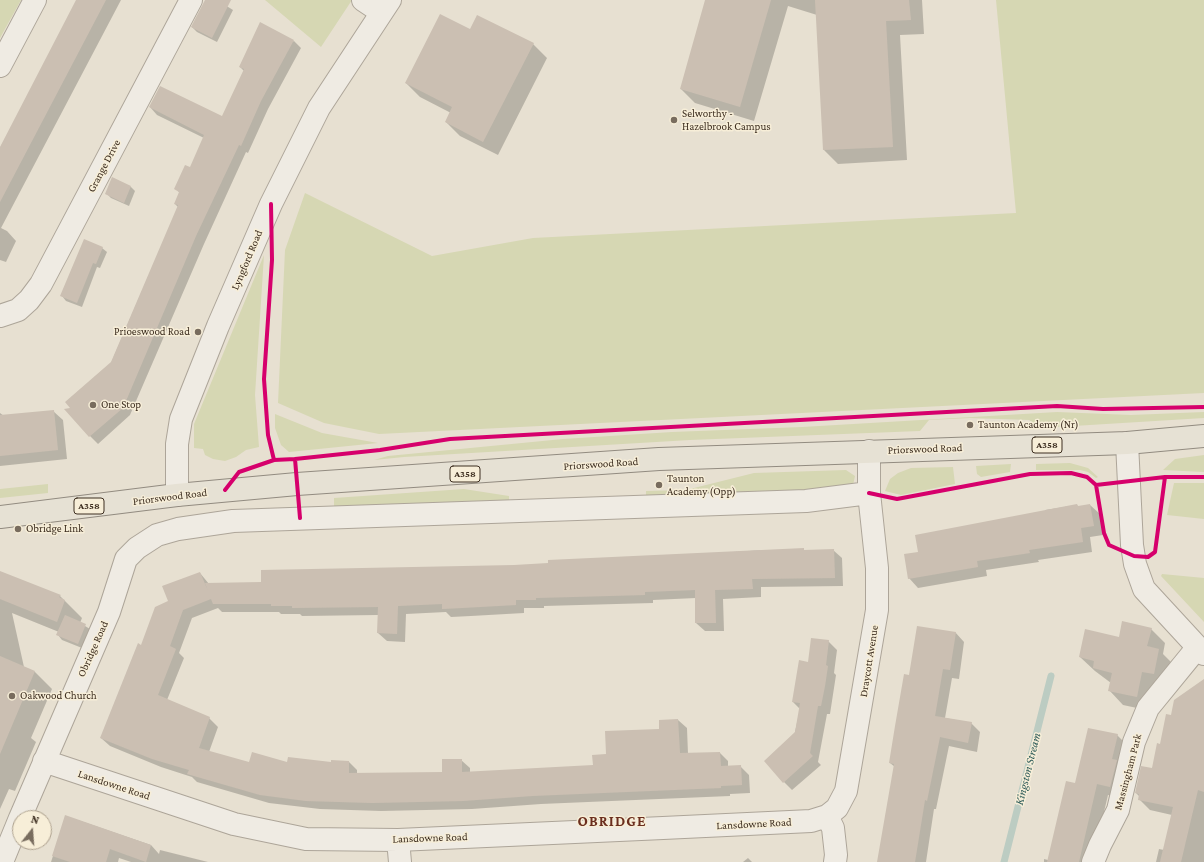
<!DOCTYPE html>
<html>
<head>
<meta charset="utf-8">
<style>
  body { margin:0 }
  #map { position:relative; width:1204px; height:862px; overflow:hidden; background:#e7e0d1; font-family:"Crimson Pro",serif }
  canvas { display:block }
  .north { position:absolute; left:12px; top:810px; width:40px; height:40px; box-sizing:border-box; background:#f7eed8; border:1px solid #ada18e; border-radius:50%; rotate:17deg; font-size:11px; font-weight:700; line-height:16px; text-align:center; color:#3d2e20 }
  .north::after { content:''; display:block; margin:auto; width:14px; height:18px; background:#786c5e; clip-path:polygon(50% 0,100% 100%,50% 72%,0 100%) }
</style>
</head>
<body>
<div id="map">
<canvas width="1204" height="862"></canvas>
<div class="north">N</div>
</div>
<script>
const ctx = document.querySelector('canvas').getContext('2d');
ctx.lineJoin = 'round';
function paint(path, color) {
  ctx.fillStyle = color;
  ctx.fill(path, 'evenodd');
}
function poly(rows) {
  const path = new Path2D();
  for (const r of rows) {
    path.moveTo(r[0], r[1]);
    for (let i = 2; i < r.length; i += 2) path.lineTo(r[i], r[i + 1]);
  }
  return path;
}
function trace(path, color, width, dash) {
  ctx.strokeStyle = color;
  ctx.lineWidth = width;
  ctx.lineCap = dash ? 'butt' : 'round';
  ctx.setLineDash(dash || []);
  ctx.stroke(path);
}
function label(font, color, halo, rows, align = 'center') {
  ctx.font = font + ' "Crimson Pro",serif';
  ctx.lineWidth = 3;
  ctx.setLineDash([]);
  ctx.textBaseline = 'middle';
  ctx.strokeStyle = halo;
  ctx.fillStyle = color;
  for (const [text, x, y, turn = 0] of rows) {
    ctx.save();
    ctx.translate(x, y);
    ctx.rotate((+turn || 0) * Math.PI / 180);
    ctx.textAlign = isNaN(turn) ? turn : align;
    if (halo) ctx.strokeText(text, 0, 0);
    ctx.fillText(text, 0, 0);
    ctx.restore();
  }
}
paint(poly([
  [0,0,21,0,0,38],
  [265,0,352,0,321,47],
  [996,0,1204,0,1204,393,379,434,324,423,278,403,285,250,305,193,432,256,533,238,1016,213],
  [264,255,255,395,259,447,246,450,236,457,225,461,213,459,205,455,203,449,194,448,194,424],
  [1057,412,1131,415,1204,412,1204,418,1041,428,1029,420,970,418,929,420,920,431,690,440,404,457,374,460,388,456,563,439,672,432,802,427],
  [275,414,322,433,378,443,289,452,281,445,275,428],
  [1204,455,1204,472,1163,470,1175,459],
  [1070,463,1088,468,1098,477,1096,478,1088,472,1080,470,1036,470,1036,464],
  [1011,464,1010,472,981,477,977,474,976,466],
  [953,467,955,484,901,495,885,491,890,479,898,473,911,468],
  [846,470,855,476,853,485,790,493,646,501,646,491,686,490,754,473],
  [1174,483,1204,483,1204,519,1167,515],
  [48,484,48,493,0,498,0,489],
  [464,489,509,496,509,504,334,508,334,498],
  [1162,574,1204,578,1204,622,1161,576]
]), '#d6d7b3');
paint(poly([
  [78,0,121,0,1,228,7,231,16,241,6,262,0,260,0,148],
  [206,0,217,0,233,10,217,42,197,32,192,27],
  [706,0,922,0,924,34,900,35,907,160,838,164,824,150,817,15,788,6,754,121,695,103,681,89],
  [471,31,533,44,547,58,498,155,460,136,446,122,451,113,420,97,406,83],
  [294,41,301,48,268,109,248,153,246,152,204,244,130,415,98,444,90,436,72,409,111,363,178,207,175,204,180,193,176,189,191,169,204,138,157,115,150,107,223,117,244,71,240,67],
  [113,178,131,187,135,191,129,206,111,198,106,193],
  [102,248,107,252,100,268,97,267,82,307,66,301,62,296],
  [53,411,63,420,67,459,0,466,0,413,4,416],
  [1077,505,1078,507,1090,505,1100,514,1103,535,1090,537,1092,552,1038,560,1039,562,986,570,987,576,918,588,909,578,919,553,1045,512,1045,510],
  [763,550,833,550,842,558,843,586,761,587,761,597,723,599,724,631,705,631,696,623,696,598,653,600,653,603,544,606,544,608,524,608,524,613,471,616,451,617,446,612,406,614,405,642,387,641,378,633,378,615,302,616,300,614,281,614,279,612,222,612,218,608,192,618,179,653,184,658,167,700,209,718,218,727,209,752,250,763,332,763,349,762,357,770,357,774,443,773,461,760,470,768,470,773,594,766,607,755,661,730,660,721,678,720,687,728,688,754,720,753,728,761,728,767,740,766,749,775,750,793,730,794,730,796,541,804,472,809,381,811,320,809,269,803,197,782,192,777,161,767,110,746,101,738,142,646,170,602,200,573,209,584,262,583],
  [0,580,60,596,82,618,80,623,90,629,82,648,62,640,58,635,59,632,12,613,24,667,35,672,52,689,31,738,36,742,15,791,9,789,0,809],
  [1151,629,1165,643,1163,654,1173,664,1151,711,1123,705,1109,690,1111,683,1095,671,1080,657,1120,638],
  [955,632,964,642,959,679,952,678,945,718,971,723,980,732,977,752,949,746,936,809,934,809,926,862,878,862,895,767,890,763,910,676],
  [828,641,837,650,834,673,836,675,830,714,827,714,818,762,821,765,792,790,784,782,800,709,793,702,809,663],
  [1204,691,1204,862,1156,862,1159,849,1164,850,1172,815,1150,810,1139,799,1139,796,1136,793,1152,769,1172,716],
  [1117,735,1128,746,1121,798,1108,795,1092,862,1044,862,1044,859,1048,860,1076,784],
  [66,816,151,845,159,854,160,850,208,862,131,862,119,858,118,862,51,862],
  [748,858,752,862,743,862]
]), '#0003');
trace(poly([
  [1004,862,1051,676]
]), '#bcccc2', 7);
paint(poly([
  [76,0,106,0,0,202,0,147],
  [205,0,231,0,212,38,191,27],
  [705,0,771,0,740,107,680,89],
  [815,0,909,0,911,20,886,21,893,147,823,150],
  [440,14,470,29,477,15,534,43,483,142,445,122,452,107,405,83],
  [260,22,294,40,261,101,241,146,239,145,196,236,123,408,89,437,64,409,70,408,65,402,111,362,178,205,174,204,179,192,174,189,185,165,190,167,204,135,149,107,160,86,222,116,244,69,239,67],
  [112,177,131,186,124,203,105,194],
  [84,239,103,247,96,264,93,263,77,303,60,296],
  [54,410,58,450,0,456,0,415],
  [1077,504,1078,506,1090,504,1094,526,1081,528,1083,542,1029,550,1030,553,977,561,978,567,908,579,904,554,918,552,915,535],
  [804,548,804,550,834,549,835,578,752,579,753,589,715,590,716,623,695,623,695,590,645,592,645,595,536,598,536,600,516,600,516,605,462,608,442,609,442,604,398,606,397,634,377,633,378,607,292,608,292,606,271,606,271,604,213,604,211,599,183,610,170,646,176,649,158,695,210,717,199,748,249,762,252,752,287,762,288,757,331,762,331,760,349,761,349,773,442,772,442,759,462,759,462,772,593,765,592,755,606,754,605,731,659,729,659,720,678,719,680,753,720,752,721,766,741,765,742,785,721,786,721,788,532,796,463,801,372,803,306,801,260,795,187,774,189,770,152,759,100,738,138,643,141,645,155,607,168,601,162,586,200,572,208,591,205,583,261,582,261,570,514,565,548,563,548,560],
  [0,571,61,595,59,597,65,600,57,622,0,599],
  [65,615,86,624,78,644,56,635],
  [1122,621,1152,628,1147,646,1159,649,1154,674,1142,672,1137,697,1108,691,1112,673,1093,668,1094,661,1079,657,1085,629,1119,637],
  [917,626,956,632,950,670,943,669,935,716,972,722,968,743,940,737,927,801,925,800,915,862,877,862,894,764,889,763,895,726,904,674,909,675],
  [811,638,829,640,826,665,828,666,825,686,821,706,818,706,810,753,813,756,783,783,764,761,795,732,800,703,792,702,799,660,808,662],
  [0,656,35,671,0,754],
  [1204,679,1204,792,1198,790,1181,862,1160,862,1173,807,1138,800,1139,794,1135,793,1141,766,1152,768,1157,743,1160,744,1166,714,1171,715,1174,700],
  [1088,728,1118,734,1112,759,1117,760,1110,787,1097,784,1079,862,1047,862,1066,781,1075,783],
  [65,815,151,845,146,862,110,849,106,862,70,862,52,856]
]), '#cbbfb2');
const street = poly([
  [363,0,381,12],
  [0,66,35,0],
  [0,316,18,310,29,300,41,284,191,0],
  [1127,443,1132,545,1135,564,1144,589,1204,654],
  [177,495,177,444,181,419,218,326,271,204,319,108,390,0],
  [44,761,234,824,306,839,398,840,663,828,811,821,827,816],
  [20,818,109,612,126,559,137,548,157,535,178,529,233,521,806,501,869,493],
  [398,840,400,862],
  [2,862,20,818],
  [835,862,836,855,833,828,827,816,837,808,846,791,877,610,877,568,869,493,869,451],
  [1093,862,1100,845,1118,810,1134,742,1148,708,1197,648]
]);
const primary = poly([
  [0,517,177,495,297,484,659,459,1127,443,1204,436]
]);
trace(street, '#ada599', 24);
trace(primary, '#928b80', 24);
trace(street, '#efebe3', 22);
trace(primary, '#e6e1d4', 22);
trace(poly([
  [271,204,272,260,264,379,268,435,274,460,295,459],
  [1096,485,1104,533,1109,545,1134,556,1148,557,1155,552,1165,477],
  [225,490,239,472,274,460],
  [869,493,897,499,1030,474,1071,473,1087,477,1096,485,1165,477,1204,477],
  [300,518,295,459,380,450,450,439,1057,406,1103,409,1204,407]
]), '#d6006c', 4);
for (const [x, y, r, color] of [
  [674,120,4,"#786c5e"],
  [198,332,4,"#786c5e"],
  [93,405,4,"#786c5e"],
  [970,425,4,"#786c5e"],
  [659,485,4,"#786c5e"],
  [18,529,4,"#786c5e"],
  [12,696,4,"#786c5e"]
]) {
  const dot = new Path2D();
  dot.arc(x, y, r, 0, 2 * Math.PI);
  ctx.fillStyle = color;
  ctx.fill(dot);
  trace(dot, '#f7eed8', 1.5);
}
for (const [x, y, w] of [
  [1047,445,30],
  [465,474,30],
  [89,506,30]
]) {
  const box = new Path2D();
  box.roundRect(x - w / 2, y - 8, w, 16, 3);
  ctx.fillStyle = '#f7eed8';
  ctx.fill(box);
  trace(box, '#3d2e20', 1);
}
label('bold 10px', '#3d2e20', null, [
  ["A358",1047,445],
  ["A358",465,474],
  ["A358",89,506]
]);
label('11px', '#3d2e20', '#f7eed8', [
  ["Selworthy -",682,114],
  ["Hazelbrook Campus",682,127],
  ["Prioeswood Road",190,332,"right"],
  ["One Stop",101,405],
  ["Taunton Academy (Nr)",978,425],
  ["Taunton",667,479],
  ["Academy (Opp)",667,492],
  ["Obridge Link",26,529],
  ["Oakwood Church",20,696]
], 'left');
label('11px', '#3d2e20', '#f7eed8', [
  ["Grange Drive",104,166,-62],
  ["Lyngford Road",247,260,-67],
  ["Priorswood Road",925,449,-2],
  ["Priorswood Road",601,464,-4],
  ["Priorswood Road",170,497,-7],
  ["Obridge Road",93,649,-66],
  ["Draycott Avenue",869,661,-81],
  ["Massingham Park",1128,772,-75],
  ["Lansdowne Road",114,785,18],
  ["Lansdowne Road",754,824,-3],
  ["Lansdowne Road",430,838,-2]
]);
label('italic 12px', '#2f5d5a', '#f7eed8', [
  ["Kingston Stream",1028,769,-76]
]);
ctx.letterSpacing = '1px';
label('bold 15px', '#6b2e1e', '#f7eed8', [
  ["OBRIDGE",612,821]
]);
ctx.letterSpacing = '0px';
</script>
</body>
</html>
